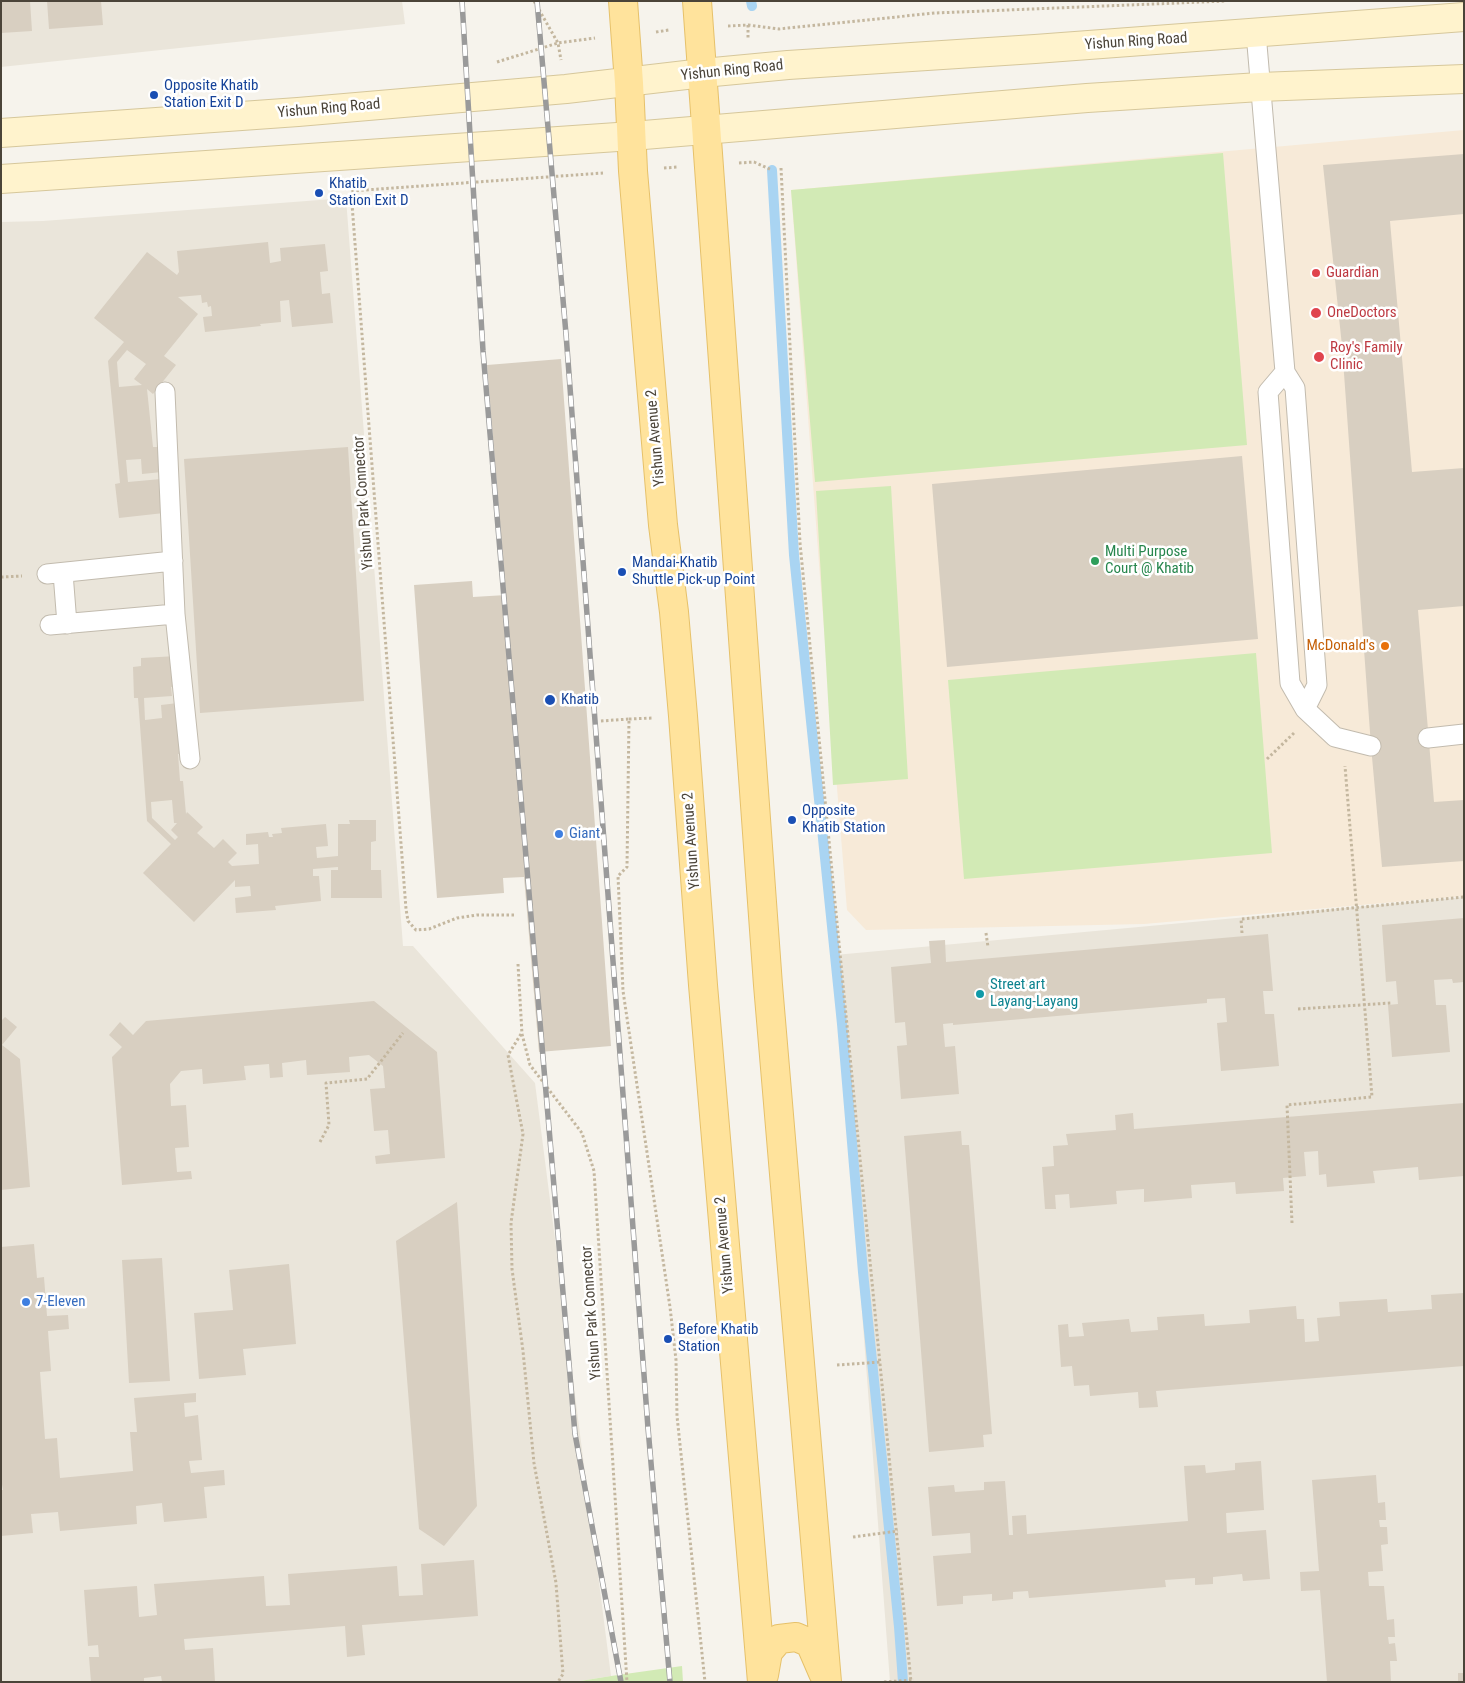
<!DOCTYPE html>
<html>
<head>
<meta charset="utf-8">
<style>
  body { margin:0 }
  #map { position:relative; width:1465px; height:1683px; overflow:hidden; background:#f6f3ec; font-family:"Roboto Condensed",sans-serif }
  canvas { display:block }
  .frame { position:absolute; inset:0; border:2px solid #4b4439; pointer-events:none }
</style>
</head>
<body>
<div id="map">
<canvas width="1465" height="1683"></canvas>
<div class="frame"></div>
</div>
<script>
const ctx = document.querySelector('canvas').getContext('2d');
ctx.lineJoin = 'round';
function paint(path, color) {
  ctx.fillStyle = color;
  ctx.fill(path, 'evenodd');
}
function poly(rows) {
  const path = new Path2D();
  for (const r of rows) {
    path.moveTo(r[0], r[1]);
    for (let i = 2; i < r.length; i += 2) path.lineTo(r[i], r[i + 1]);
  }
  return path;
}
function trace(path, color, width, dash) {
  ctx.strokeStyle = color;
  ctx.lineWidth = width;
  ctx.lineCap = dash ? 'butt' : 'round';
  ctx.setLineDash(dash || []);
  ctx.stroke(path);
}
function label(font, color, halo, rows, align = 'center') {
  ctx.font = font + ' "Roboto Condensed",sans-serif';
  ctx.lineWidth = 5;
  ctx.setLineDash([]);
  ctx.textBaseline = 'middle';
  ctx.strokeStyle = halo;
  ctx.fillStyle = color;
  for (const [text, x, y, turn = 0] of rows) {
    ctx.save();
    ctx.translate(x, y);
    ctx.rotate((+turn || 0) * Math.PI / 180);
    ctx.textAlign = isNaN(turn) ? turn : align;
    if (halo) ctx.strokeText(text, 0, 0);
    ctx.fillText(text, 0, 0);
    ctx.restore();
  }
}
paint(poly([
  [1,1,402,1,405,24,1,67],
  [346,198,403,946,413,946,535,1083,611,1676,574,1682,1,1682,1,222,43,221],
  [1464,897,1464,1682,890,1682,835,955]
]), '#eae5da');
paint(poly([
  [1464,130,1464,896,1144,924,866,930,847,910,822,604,791,190]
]), '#f7ead8');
paint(poly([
  [1223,153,1247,445,815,482,791,190],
  [891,486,908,779,833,785,816,491],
  [1256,653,1272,853,964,879,948,680],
  [682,1666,683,1682,574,1682,611,1676]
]), '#d2eab5');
trace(poly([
  [751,1,752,6],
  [772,170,794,555,842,1024,863,1272,899,1627,903,1682]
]), '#a9d4f2', 10);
paint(poly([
  [1,1,30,1,32,31,1,33],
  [47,1,101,1,103,25,49,29],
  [1464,154,1464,214,1390,221,1412,472,1464,468,1464,606,1418,610,1434,802,1464,800,1464,861,1382,867,1371,746,1342,346,1323,165],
  [268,242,270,263,281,261,280,248,325,244,328,271,320,272,322,294,330,293,333,323,292,327,289,300,280,301,281,322,260,324,261,326,205,332,203,317,212,316,211,306,208,307,207,302,202,303,201,295,178,297,198,314,164,356,176,365,153,394,147,389,153,447,160,447,162,472,142,474,141,459,126,460,128,482,161,479,164,513,119,518,115,484,120,483,108,361,124,342,94,318,147,252,177,275,179,272,177,251],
  [127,350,146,364,134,379,142,385,119,387,117,362],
  [561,359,611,1046,539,1052,524,877,503,878,504,893,437,898,414,585,472,581,473,597,506,595,487,365],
  [348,447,364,701,200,713,184,459],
  [1242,456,1258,639,947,667,932,484],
  [177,656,179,686,171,687,172,696,144,698,145,720,162,718,161,705,178,703,182,754,178,754,180,781,183,781,186,814,187,812,203,827,197,833,214,848,223,839,237,853,228,862,232,866,259,864,258,844,246,845,246,834,268,832,269,837,273,837,272,834,282,833,281,828,326,824,328,846,316,847,317,858,338,856,338,824,350,824,349,820,376,820,376,841,371,842,371,870,381,870,382,898,331,898,331,870,338,870,338,867,313,869,313,876,319,876,321,901,275,906,276,910,236,913,235,898,251,896,250,886,235,887,235,880,194,922,143,873,171,844,147,821,138,698,134,698,133,667,141,666,141,658],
  [172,800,174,823,177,823,171,830,178,837,175,840,152,818,151,802],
  [1464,918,1464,982,1453,983,1452,979,1434,980,1436,1005,1446,1005,1450,1052,1392,1057,1388,1005,1398,1004,1396,981,1386,982,1382,925],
  [1268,934,1273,991,1263,991,1265,1014,1274,1014,1279,1066,1221,1071,1217,1023,1227,1022,1225,998,1207,999,1207,1003,953,1025,953,1023,943,1024,945,1047,955,1046,959,1094,901,1099,897,1046,907,1045,905,1022,895,1023,891,967,931,963,929,941,945,940,946,962],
  [374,1001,437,1052,445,1158,376,1164,375,1156,390,1154,388,1130,374,1131,370,1089,385,1088,383,1066,369,1055,349,1057,350,1072,307,1075,306,1060,282,1063,283,1077,270,1078,269,1064,244,1066,246,1080,203,1084,202,1069,181,1071,170,1084,171,1106,186,1105,189,1147,175,1148,177,1172,191,1171,192,1179,122,1185,112,1057,122,1047,109,1035,120,1022,133,1035,146,1021],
  [5,1017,17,1027,2,1045,20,1059,30,1187,1,1190,1,1021],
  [1464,1103,1464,1176,1419,1180,1418,1167,1373,1171,1375,1183,1327,1187,1326,1174,1319,1175,1318,1151,1304,1152,1306,1176,1283,1178,1284,1191,1236,1194,1235,1182,1191,1185,1192,1198,1144,1202,1144,1189,1116,1191,1117,1204,1070,1208,1069,1194,1055,1195,1056,1209,1045,1209,1042,1167,1054,1166,1053,1146,1068,1145,1066,1134,1116,1130,1115,1115,1133,1113,1134,1129],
  [961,1131,962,1145,969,1145,992,1434,983,1435,984,1447,929,1452,904,1136],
  [457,1202,477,1506,444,1546,419,1529,396,1241],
  [34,1244,37,1278,44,1277,47,1316,68,1315,69,1329,48,1331,51,1371,40,1372,45,1439,57,1438,60,1478,133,1471,130,1432,137,1432,134,1398,196,1393,196,1402,184,1403,185,1417,198,1415,202,1460,189,1461,191,1473,224,1470,225,1485,204,1487,207,1518,164,1522,162,1503,136,1506,137,1524,60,1531,58,1512,31,1514,33,1533,1,1536,1,1490,3,1490,1,1479,1,1247],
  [162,1258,170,1381,129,1383,122,1260],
  [289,1264,296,1344,243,1349,246,1375,199,1379,194,1313,233,1310,229,1270],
  [1464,1293,1464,1366,1156,1391,1158,1407,1139,1408,1138,1392,1090,1396,1089,1385,1074,1386,1072,1366,1061,1367,1058,1325,1068,1324,1069,1337,1084,1336,1082,1323,1129,1319,1131,1332,1158,1330,1157,1317,1204,1314,1205,1326,1250,1323,1249,1310,1296,1306,1297,1319,1304,1319,1305,1342,1319,1341,1317,1318,1340,1316,1339,1302,1387,1299,1388,1312,1432,1309,1431,1295],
  [1261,1461,1264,1510,1226,1513,1227,1533,1266,1530,1270,1579,1243,1581,1242,1574,1213,1577,1213,1584,1195,1585,1195,1578,1165,1580,1166,1587,1029,1598,1028,1591,1013,1592,1013,1599,992,1601,992,1594,963,1596,963,1604,937,1606,933,1556,971,1553,970,1533,932,1536,928,1487,954,1485,955,1492,984,1490,984,1482,1005,1481,1009,1535,1013,1535,1012,1516,1026,1515,1027,1534,1188,1521,1184,1466,1205,1465,1206,1473,1235,1470,1235,1463],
  [1376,1475,1378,1503,1385,1502,1386,1520,1379,1520,1380,1527,1387,1527,1388,1544,1381,1545,1383,1571,1368,1572,1369,1586,1384,1586,1387,1620,1394,1619,1395,1637,1388,1637,1389,1644,1395,1643,1397,1661,1390,1661,1391,1682,1327,1682,1320,1590,1301,1591,1300,1572,1319,1571,1312,1480],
  [474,1560,478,1616,362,1625,365,1655,347,1657,345,1626,184,1639,185,1650,213,1648,215,1682,162,1682,161,1676,144,1678,144,1682,91,1682,89,1657,99,1657,98,1645,88,1646,84,1590,137,1586,139,1617,157,1615,154,1584,264,1576,266,1606,290,1605,288,1574,397,1566,399,1596,423,1595,421,1564],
  [1458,1673,1464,1673,1464,1682,1458,1682]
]), '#d8cfc1');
const lane = poly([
  [1256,33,1285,372,1295,388,1317,685,1305,709],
  [1285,372,1268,392,1290,683,1305,709,1335,737,1371,746],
  [165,392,175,614,190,759],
  [63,573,67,624],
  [47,574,173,561],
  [50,625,175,614],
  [1428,738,1464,734]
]);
const secondary = poly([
  [1,133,298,112,566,89,703,73,788,65,1035,49,1464,17],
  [1,179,632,136,1087,98,1260,87,1464,79]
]);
const primary = poly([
  [623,1,629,83,633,171,663,525,674,612,683,716,703,985,762,1682],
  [697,1,768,985,827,1682],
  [764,1675,768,1652,779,1639,796,1637,810,1643,823,1673]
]);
trace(lane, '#c2bbae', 21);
trace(secondary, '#d6c79b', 30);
trace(primary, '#e6c16a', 30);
trace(poly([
  [534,1,558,43,561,60],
  [748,25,748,39],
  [728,26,748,25,779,29,935,13,1226,1],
  [656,32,669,30],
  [497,62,558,43,595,38],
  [739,163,754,162,772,170],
  [664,168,678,167],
  [781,168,800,543,911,1682],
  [1,577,22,576],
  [629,719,653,718],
  [601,721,629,719,627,867,618,876,623,991,670,1307,676,1360,677,1416,705,1682],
  [1267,759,1294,733],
  [514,915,477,915,457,918,429,929,416,930,408,921,406,909,351,191,603,173],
  [986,933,988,947],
  [1242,933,1241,919,1464,897],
  [518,964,522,1034,530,1065,582,1133,594,1171,627,1682],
  [1298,1009,1391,1003],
  [521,1034,508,1055,523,1134,511,1223,512,1269,523,1351,534,1463,556,1583,563,1674,558,1682],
  [320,1142,329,1125,326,1083,367,1079,403,1033],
  [1292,1223,1287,1105,1372,1097,1345,766],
  [837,1365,881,1362],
  [853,1537,898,1531],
  [884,1682,914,1680]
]), '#c4b79f', 3, [2.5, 2.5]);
trace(lane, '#fff', 19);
trace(secondary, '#fff3cd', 28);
trace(primary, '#ffe39c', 28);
const rail = poly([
  [462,1,483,351,575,1434,621,1682],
  [537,1,566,334,648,1428,670,1682]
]);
trace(rail, '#9a9a9a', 5.5);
trace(rail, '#fff', 4, [11]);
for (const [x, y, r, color] of [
  [154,95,5,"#1a4fb4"],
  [319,193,5,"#1a4fb4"],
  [1316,273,5,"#e0444e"],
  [1316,313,6,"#e0444e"],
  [1319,357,6,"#e0444e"],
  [1095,561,5,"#2e9e5b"],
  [622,572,5,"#1a4fb4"],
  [1385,646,5,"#e8710a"],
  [550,700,6,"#1a4fb4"],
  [792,820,5,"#1a4fb4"],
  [559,834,5,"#3f7fe0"],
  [980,994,5,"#0f9aa8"],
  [26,1302,5,"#3f7fe0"],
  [668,1339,5,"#1a4fb4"]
]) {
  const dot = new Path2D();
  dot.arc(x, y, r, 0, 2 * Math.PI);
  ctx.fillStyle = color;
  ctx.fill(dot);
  trace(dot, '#fff', 2);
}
label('15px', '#4b4439', '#fff', [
  ["Yishun Ring Road",1136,42,-4],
  ["Yishun Ring Road",732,71,-6],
  ["Yishun Ring Road",329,109,-5],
  ["Yishun Avenue 2",656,438,-95],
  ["Yishun Park Connector",364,503,-94],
  ["Yishun Avenue 2",692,841,-94],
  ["Yishun Avenue 2",725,1245,-95],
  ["Yishun Park Connector",592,1313,-94]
]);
label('15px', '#164399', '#fff', [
  ["Opposite Khatib",164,86],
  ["Station Exit D",164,103],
  ["Khatib",329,184],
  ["Station Exit D",329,201],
  ["Mandai-Khatib",632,563],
  ["Shuttle Pick-up Point",632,580],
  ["Khatib",561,700],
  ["Opposite",802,811],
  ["Khatib Station",802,828],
  ["Before Khatib",678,1330],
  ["Station",678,1347]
], 'left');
label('15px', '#be3a42', '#fff', [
  ["Guardian",1326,273],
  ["OneDoctors",1327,313],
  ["Roy's Family",1330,348],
  ["Clinic",1330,365]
], 'left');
label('15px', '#27864d', '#fff', [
  ["Multi Purpose",1105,552],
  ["Court @ Khatib",1105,569]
], 'left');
label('15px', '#c56008', '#fff', [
  ["McDonald's",1375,646]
], 'right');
label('15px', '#366cbe', '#fff', [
  ["Giant",569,834],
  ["7-Eleven",36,1302]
], 'left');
label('15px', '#0d838f', '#fff', [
  ["Street art",990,985],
  ["Layang-Layang",990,1002]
], 'left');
</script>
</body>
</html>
